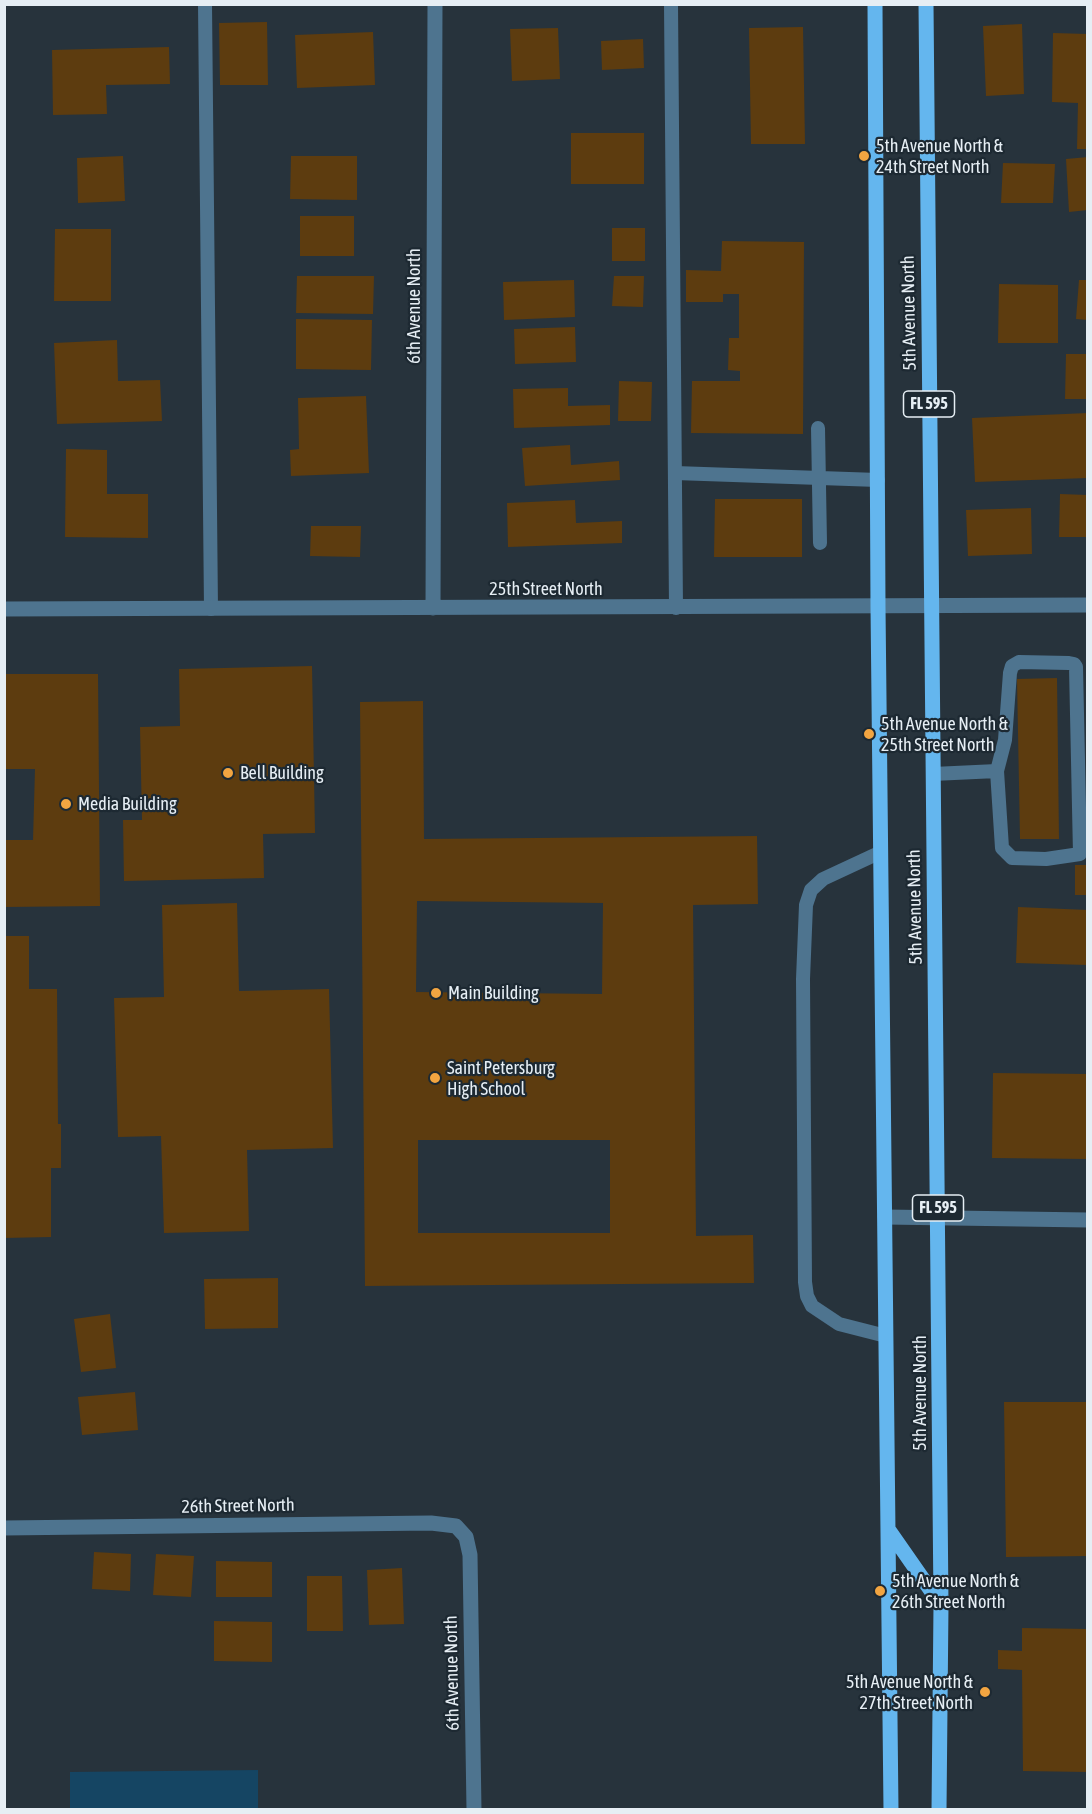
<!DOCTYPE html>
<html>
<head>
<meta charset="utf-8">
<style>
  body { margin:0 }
  #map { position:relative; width:1092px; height:1814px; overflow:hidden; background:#27333c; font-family:"Asap Condensed",sans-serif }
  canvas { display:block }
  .frame { position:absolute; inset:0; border:6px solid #e6eef4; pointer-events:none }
</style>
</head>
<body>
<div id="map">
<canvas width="1092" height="1814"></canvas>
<div class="frame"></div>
</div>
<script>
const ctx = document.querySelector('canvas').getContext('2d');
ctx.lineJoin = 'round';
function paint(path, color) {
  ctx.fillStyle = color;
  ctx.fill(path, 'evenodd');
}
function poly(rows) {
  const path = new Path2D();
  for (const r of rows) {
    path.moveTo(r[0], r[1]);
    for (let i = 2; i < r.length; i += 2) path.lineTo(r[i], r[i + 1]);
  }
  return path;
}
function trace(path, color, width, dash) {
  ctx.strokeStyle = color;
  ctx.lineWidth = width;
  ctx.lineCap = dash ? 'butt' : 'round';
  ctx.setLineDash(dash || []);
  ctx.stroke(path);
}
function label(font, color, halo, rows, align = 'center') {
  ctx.font = font + ' "Asap Condensed",sans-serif';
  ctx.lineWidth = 4.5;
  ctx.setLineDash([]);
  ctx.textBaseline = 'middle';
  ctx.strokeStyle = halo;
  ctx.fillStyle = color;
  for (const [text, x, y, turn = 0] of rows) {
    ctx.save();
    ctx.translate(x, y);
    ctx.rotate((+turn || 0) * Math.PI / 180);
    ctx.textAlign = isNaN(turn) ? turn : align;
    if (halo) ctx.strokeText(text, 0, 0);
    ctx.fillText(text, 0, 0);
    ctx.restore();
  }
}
paint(poly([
  [258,1770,258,1809,70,1809,70,1772]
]), '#154563');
paint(poly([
  [267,22,268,85,220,85,219,23],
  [1022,24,1024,94,986,96,983,26],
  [803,27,805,144,751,144,749,28],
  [558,28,560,79,512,81,510,29],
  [373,32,375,85,297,88,295,35],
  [1053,33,1088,34,1088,149,1077,149,1078,103,1052,102],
  [643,39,644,68,602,70,601,41],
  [169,47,170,84,106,85,107,114,53,115,52,50],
  [571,133,644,133,644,184,571,184],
  [123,156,125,201,78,203,77,158],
  [291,156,357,156,357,200,290,199],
  [1088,157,1088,210,1069,212,1066,159],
  [1003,163,1055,164,1053,203,1001,203],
  [300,216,354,216,354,256,300,256],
  [612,228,645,228,645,261,612,261],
  [55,229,111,229,111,301,54,301],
  [722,241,804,242,803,434,691,433,692,381,740,381,740,371,728,370,729,338,739,338,739,294,723,294,723,302,686,302,686,270,721,271],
  [297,276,374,276,373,314,296,313],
  [614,276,644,276,643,307,612,306],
  [574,280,575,317,504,320,503,282],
  [1079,280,1088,280,1088,320,1076,319],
  [999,284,1058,285,1058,343,998,343],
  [296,319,372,320,371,370,296,369],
  [575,327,576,362,515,364,514,329],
  [117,340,118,381,160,380,162,421,57,424,54,343],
  [1066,354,1088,354,1088,399,1065,399],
  [619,381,652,382,651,421,618,421],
  [568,388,568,406,610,405,610,425,514,428,513,389],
  [366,396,369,473,291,476,290,450,299,449,298,398],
  [1088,413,1088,478,975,482,972,418],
  [570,445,571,465,619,461,620,480,525,486,522,448],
  [66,449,107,450,107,494,148,494,148,538,65,537],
  [1060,494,1088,495,1088,537,1059,537],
  [715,499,802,499,802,557,714,557],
  [575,500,576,523,622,521,622,543,508,547,507,503],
  [1031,508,1032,554,968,556,966,510],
  [311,526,361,526,360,557,310,556],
  [312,666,315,833,263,834,264,878,124,881,123,820,142,820,140,727,180,726,179,669],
  [4,674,98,674,100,906,4,907,4,840,33,840,35,769,4,769],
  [1057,678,1059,839,1020,839,1017,679],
  [423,701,424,839,757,836,758,904,693,905,696,1236,753,1235,754,1283,365,1286,360,702],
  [417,901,603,903,602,994,416,992],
  [418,1140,610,1140,610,1233,418,1233],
  [1075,865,1088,865,1088,895,1075,895],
  [237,903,239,991,329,989,333,1148,247,1150,249,1231,164,1233,161,1136,118,1137,114,998,164,997,162,905],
  [1018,907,1088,910,1088,965,1016,963],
  [4,936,29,936,29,989,57,989,58,1124,61,1124,61,1168,51,1168,51,1237,4,1238],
  [993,1073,1088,1074,1088,1159,992,1158],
  [278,1278,278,1328,205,1329,204,1279],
  [110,1314,116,1368,81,1372,74,1319],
  [135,1392,138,1430,82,1435,78,1397],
  [1004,1402,1088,1402,1088,1556,1006,1557],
  [94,1552,131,1554,130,1591,92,1589],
  [156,1554,194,1556,191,1597,153,1595],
  [216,1561,272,1562,272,1597,216,1597],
  [402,1568,404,1624,369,1625,367,1570],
  [307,1576,342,1576,343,1631,307,1631],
  [214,1621,272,1622,272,1662,214,1661],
  [1022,1628,1088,1629,1088,1772,1023,1771,1022,1670,998,1669,998,1650,1022,1651]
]), '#5d3c0f');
trace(poly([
  [205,4,211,609],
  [671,4,676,608],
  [818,428,820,543],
  [675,473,878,480],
  [1019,662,1069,663,1074,664,1076,667,1080,854,1046,859,1012,858,1002,848,997,771,1005,740,1010,673,1012,666,1019,662],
  [933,774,997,771],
  [881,852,823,879,811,890,806,905,803,979,805,1282,807,1296,812,1306,839,1324,886,1336]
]), '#4e748f', 14);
trace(poly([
  [433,608,435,4],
  [4,609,1088,605],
  [885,1217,1088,1220],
  [4,1528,431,1523,456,1526,466,1537,470,1555,474,1810]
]), '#4e748f', 15);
trace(poly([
  [875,4,878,607,891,1810],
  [926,4,941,1605,939,1810],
  [888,1529,941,1605]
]), '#64b6ee', 15);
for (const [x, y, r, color] of [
  [864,156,6,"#f2a541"],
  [869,734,6,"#f2a541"],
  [228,773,6,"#f2a541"],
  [66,804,6,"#f2a541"],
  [436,993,6,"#f2a541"],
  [435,1078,6,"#f2a541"],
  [880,1591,6,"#f2a541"],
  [985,1692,6,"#f2a541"]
]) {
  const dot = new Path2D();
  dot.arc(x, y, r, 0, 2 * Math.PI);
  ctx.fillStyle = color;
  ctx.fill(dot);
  trace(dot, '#1d2932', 2);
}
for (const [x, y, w] of [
  [929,404,51],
  [938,1208,51]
]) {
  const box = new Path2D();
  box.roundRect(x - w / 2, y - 13, w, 26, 4.5);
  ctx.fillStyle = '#1d2932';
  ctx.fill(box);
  trace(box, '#e6eef4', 1.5);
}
label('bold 16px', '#e6eef4', null, [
  ["FL 595",929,404],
  ["FL 595",938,1208]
]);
label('18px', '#e6eef4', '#1d2932', [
  ["5th Avenue North &",876,146],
  ["24th Street North",876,167],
  ["5th Avenue North &",881,724],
  ["25th Street North",881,745],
  ["Bell Building",240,773],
  ["Media Building",78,804],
  ["Main Building",448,993],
  ["Saint Petersburg",447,1068],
  ["High School",447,1089],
  ["5th Avenue North &",892,1581],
  ["26th Street North",892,1602],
  ["5th Avenue North &",973,1682,"right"],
  ["27th Street North",973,1703,"right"]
], 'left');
label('18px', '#e6eef4', '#1d2932', [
  ["6th Avenue North",414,306,-90],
  ["5th Avenue North",909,313,-91],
  ["25th Street North",546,589],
  ["5th Avenue North",915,907,-91],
  ["5th Avenue North",920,1393,-90],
  ["26th Street North",238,1506,-1],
  ["6th Avenue North",452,1673,-91]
]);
</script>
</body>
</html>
